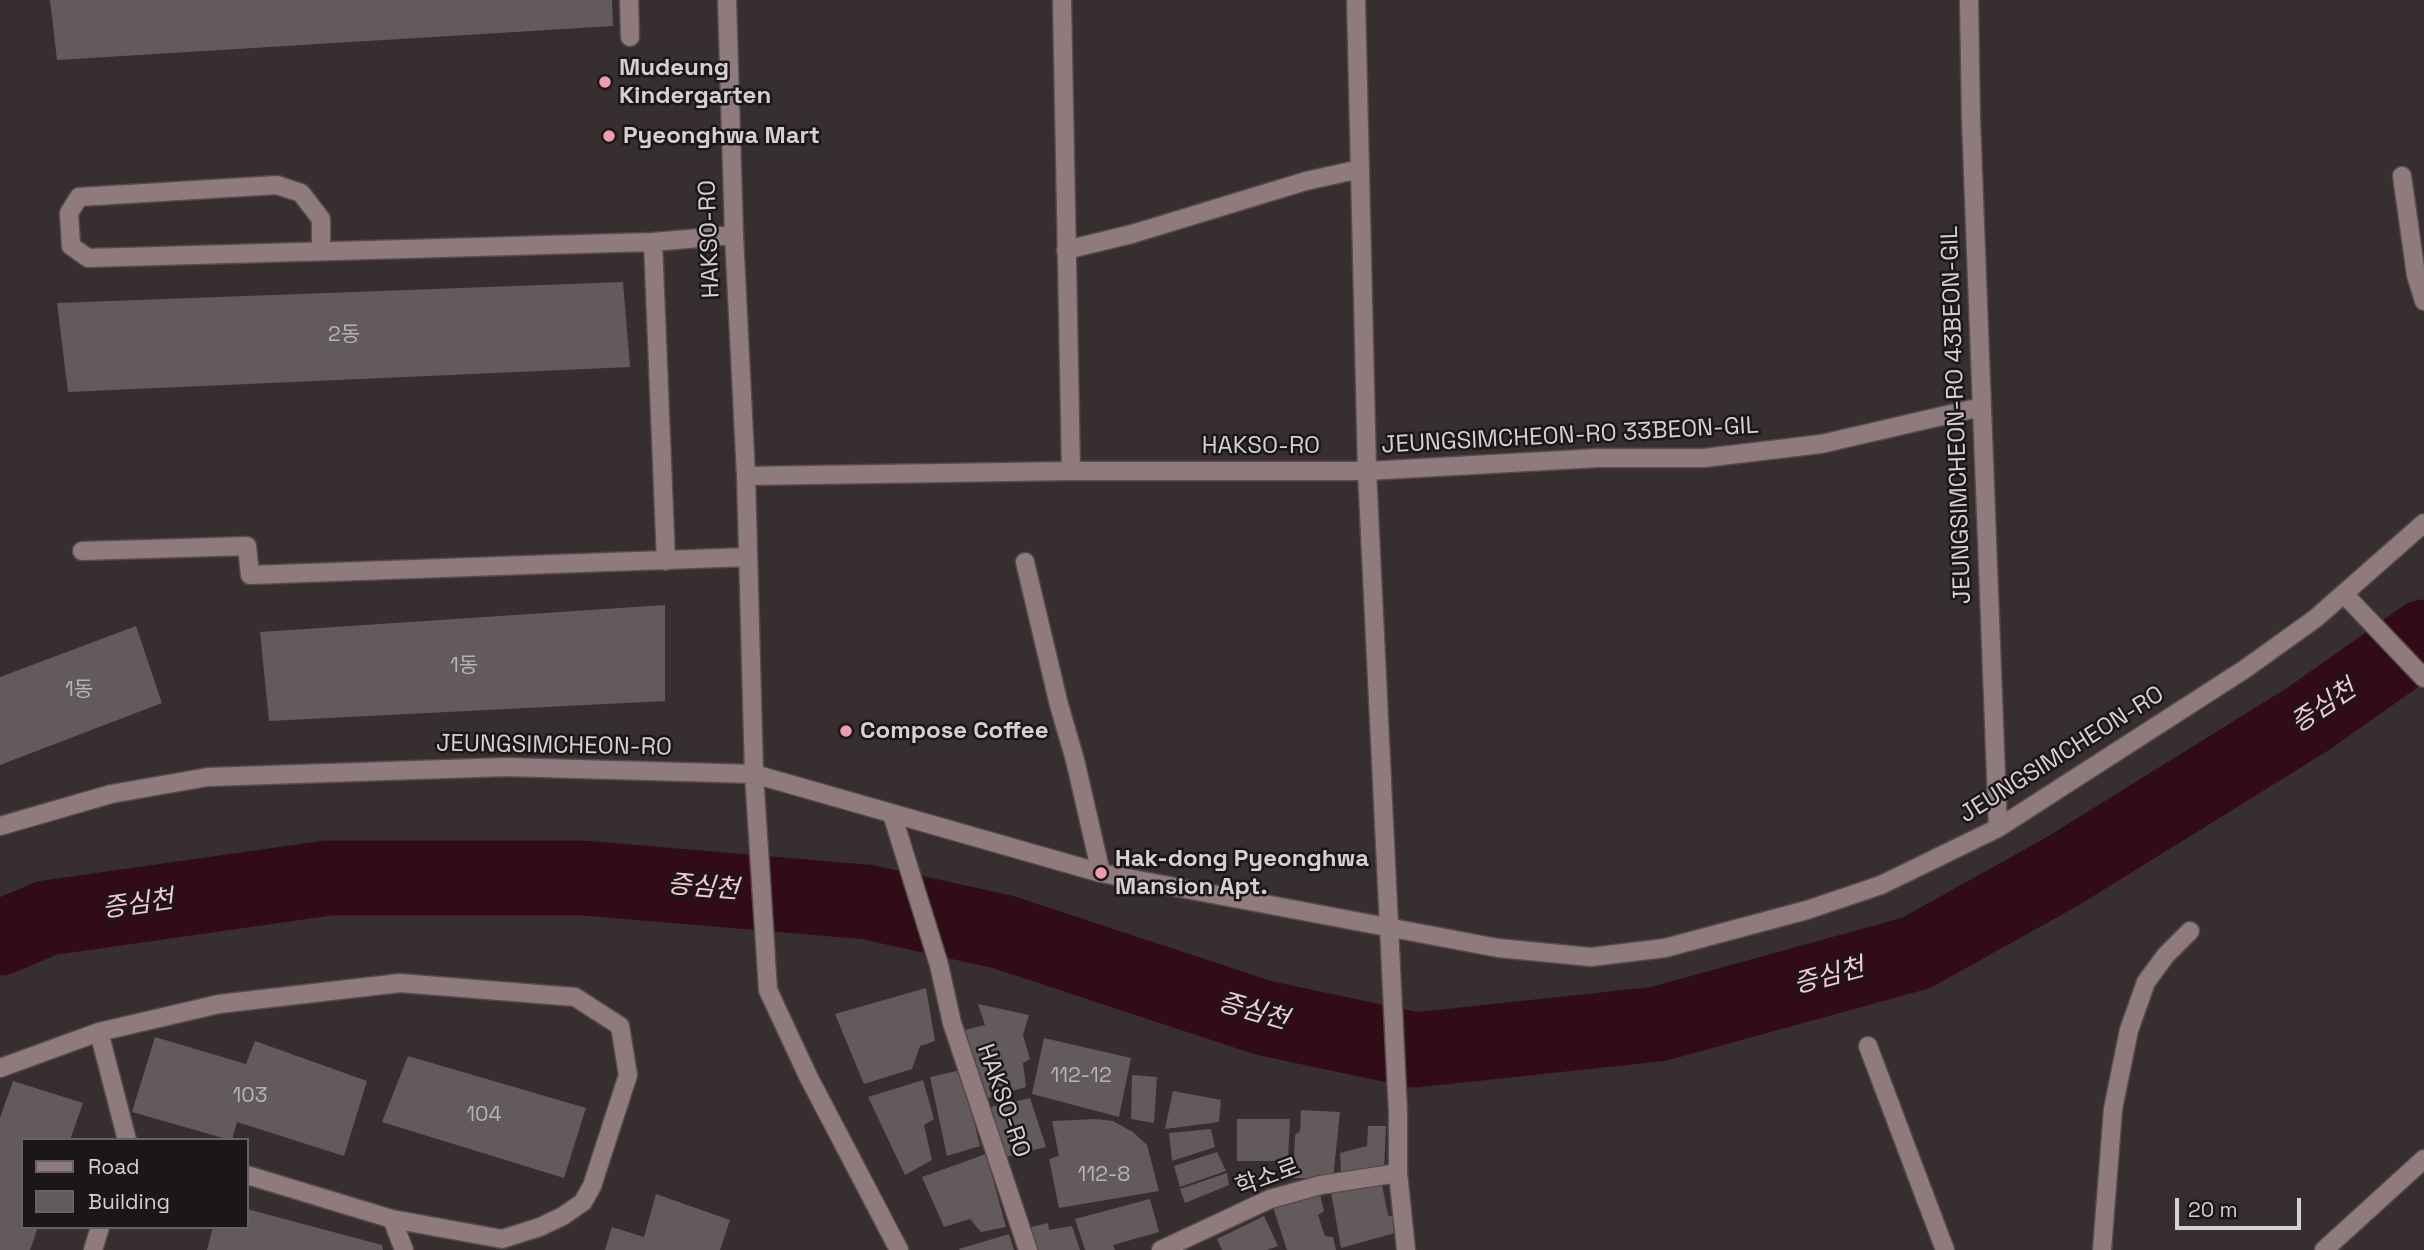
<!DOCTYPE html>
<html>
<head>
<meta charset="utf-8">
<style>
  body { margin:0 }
  #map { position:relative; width:2424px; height:1250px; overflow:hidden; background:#362e2f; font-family:"Space Grotesk",sans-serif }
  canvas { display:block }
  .legend { position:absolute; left:21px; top:1138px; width:228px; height:91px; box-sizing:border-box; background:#1b1718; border:2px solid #666162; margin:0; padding:9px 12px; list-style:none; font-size:21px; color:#d6d1d1 }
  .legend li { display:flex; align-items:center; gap:14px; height:35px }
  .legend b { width:35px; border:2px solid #666162 }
  .scale { position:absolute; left:2175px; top:1198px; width:126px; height:32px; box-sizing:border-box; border:4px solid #d6d1d1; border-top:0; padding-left:9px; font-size:21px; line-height:24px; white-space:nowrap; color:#d6d1d1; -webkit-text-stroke:5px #1b1718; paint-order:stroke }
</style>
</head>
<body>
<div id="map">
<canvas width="2424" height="1250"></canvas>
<ul class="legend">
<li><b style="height:9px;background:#8f7a7e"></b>Road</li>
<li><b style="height:19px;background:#635a5c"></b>Building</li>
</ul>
<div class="scale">20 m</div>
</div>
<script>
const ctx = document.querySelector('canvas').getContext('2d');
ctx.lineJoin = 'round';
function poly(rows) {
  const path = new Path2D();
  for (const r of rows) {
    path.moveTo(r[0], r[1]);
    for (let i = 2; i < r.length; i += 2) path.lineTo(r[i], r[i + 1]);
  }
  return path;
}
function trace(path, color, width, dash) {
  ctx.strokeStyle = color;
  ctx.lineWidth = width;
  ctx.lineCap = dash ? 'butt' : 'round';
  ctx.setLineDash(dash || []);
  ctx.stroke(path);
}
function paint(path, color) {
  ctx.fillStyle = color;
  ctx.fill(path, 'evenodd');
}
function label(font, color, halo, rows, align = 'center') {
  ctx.font = font + ' "Space Grotesk","Noto Sans KR",sans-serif';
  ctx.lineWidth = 5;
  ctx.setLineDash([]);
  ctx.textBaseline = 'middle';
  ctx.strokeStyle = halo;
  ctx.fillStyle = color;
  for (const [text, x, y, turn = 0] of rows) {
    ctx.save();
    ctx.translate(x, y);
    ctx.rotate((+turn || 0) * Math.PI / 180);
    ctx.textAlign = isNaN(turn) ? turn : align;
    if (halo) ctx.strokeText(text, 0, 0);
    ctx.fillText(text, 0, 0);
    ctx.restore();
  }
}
trace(poly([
  [0,938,47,918,328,878,583,878,867,902,1003,932,1264,1018,1415,1050,1658,1024,1916,953,2063,871,2308,719,2424,637]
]), '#310c17', 75);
paint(poly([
  [50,0,612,0,613,26,57,60],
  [623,282,630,367,68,392,57,303],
  [665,605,665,701,269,721,260,632],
  [136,626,162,703,0,765,0,677],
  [926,988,935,1041,920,1046,912,1069,864,1084,835,1014],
  [978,1004,1029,1015,1023,1035,1030,1059,1023,1063,1026,1087,988,1098,965,1030,985,1025],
  [155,1037,246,1064,255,1041,367,1081,344,1156,237,1122,232,1140,230,1140,132,1112],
  [1044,1038,1131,1058,1119,1117,1032,1094],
  [408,1056,586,1108,564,1178,382,1122],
  [961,1070,980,1146,947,1156,930,1077],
  [1132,1075,1157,1077,1154,1123,1131,1119],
  [923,1080,934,1119,924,1125,932,1160,905,1175,868,1097],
  [13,1081,83,1103,70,1140,23,1140,23,1227,38,1227,30,1250,0,1250,0,1118],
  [1173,1091,1221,1100,1219,1122,1165,1129],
  [1030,1098,1046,1147,1006,1157,991,1107],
  [1301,1110,1340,1112,1333,1179,1293,1178,1295,1135,1300,1131],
  [1096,1119,1113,1121,1133,1132,1147,1145,1159,1191,1059,1208,1049,1159,1059,1156,1052,1121],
  [1237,1119,1290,1119,1288,1161,1237,1161],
  [1368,1126,1386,1126,1384,1169,1341,1172,1340,1153,1367,1146],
  [1211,1129,1215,1147,1172,1161,1169,1133],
  [1217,1152,1226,1171,1180,1187,1174,1166],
  [986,1154,1006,1227,981,1232,970,1219,944,1227,922,1177],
  [1227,1173,1229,1185,1185,1203,1180,1189],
  [1381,1180,1388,1215,1393,1217,1395,1233,1341,1248,1331,1192],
  [1319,1190,1324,1211,1318,1215,1325,1236,1333,1237,1336,1250,1287,1250,1272,1204],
  [656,1194,730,1220,720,1250,605,1250,612,1227,644,1237],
  [1150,1199,1159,1232,1113,1245,1115,1250,1085,1250,1075,1219],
  [247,1209,382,1245,383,1250,207,1250,213,1227,247,1227],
  [1264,1216,1278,1246,1266,1250,1222,1250,1217,1239],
  [1048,1223,1049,1230,1072,1226,1080,1250,1038,1250,1031,1227],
  [1009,1234,1014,1250,960,1250,959,1249]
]), '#635a5c');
const minor = poly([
  [629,0,630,37],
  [727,0,734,235,746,476,754,774,768,990,808,1076,899,1250],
  [1062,0,1071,471],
  [1356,0,1367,471,1398,1113,1398,1173,1406,1250],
  [1969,0,1971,120,1998,828],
  [2402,176,2416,275,2424,301],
  [653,242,666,561],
  [1066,250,1132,234,1306,181,1360,169],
  [321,251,321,219,301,193,277,185,79,197,69,213,71,246,88,258,653,242,734,235],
  [746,476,1071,471,1367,471,1598,458,1704,458,1821,444,1981,407],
  [82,551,247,546,250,575,748,557],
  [1025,562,1059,705,1075,760,1101,873],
  [2344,594,2424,678],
  [892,814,939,965,952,1023,1028,1250],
  [0,826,111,794,208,777,506,767,754,774,1101,873,1498,948,1591,957,1665,948,1807,910,1881,885,1998,828,2245,669,2316,618,2424,523],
  [1868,1046,1945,1250],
  [0,1068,99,1032],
  [127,1140,99,1032,219,1004,400,983,575,997,620,1026,628,1075,592,1186,583,1202,563,1216,540,1227,502,1239,392,1219,247,1175],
  [392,1219,404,1250],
  [93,1250,100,1227],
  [1161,1250,1270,1199,1321,1185,1398,1173],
  [2102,1250,2113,1109,2129,1030,2146,982,2166,955,2190,931],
  [2324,1250,2424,1159]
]);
trace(minor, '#534b4c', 21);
trace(minor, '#8f7a7e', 18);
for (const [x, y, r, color] of [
  [605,82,7,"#f29aae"],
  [609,136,7,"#f29aae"],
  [846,731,7,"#f29aae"],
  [1101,873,7,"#f29aae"]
]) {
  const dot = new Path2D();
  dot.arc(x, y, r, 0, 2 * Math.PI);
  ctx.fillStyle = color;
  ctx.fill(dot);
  trace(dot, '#1b1718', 2.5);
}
label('21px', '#b9b3b4', null, [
  ["2동",344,335],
  ["1동",464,666],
  ["1동",79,690],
  ["112-12",1081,1076],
  ["103",250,1096],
  ["104",484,1115],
  ["112-8",1104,1175]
]);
label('bold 24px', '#d6d1d1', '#1b1718', [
  ["Mudeung",619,68],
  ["Kindergarten",619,96],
  ["Pyeonghwa Mart",623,136],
  ["Compose Coffee",860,731],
  ["Hak-dong Pyeonghwa",1115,859],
  ["Mansion Apt.",1115,887]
], 'left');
label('24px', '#d6d1d1', '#1b1718', [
  ["HAKSO-RO",710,239,-92],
  ["JEUNGSIMCHEON-RO 43BEON-GIL",1957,415,-92],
  ["JEUNGSIMCHEON-RO 33BEON-GIL",1570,436,-3],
  ["HAKSO-RO",1261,446],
  ["JEUNGSIMCHEON-RO",554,746,1],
  ["JEUNGSIMCHEON-RO",2062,755,-32],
  ["HAKSO-RO",1003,1101,71],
  ["학소로",1268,1178,-20]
]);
label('italic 26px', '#f7c8d1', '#1b1718', [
  ["증심천",2324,707,-34],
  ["증심천",703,888,5],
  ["증심천",138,905,-8],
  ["증심천",1829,977,-15],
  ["증심천",1253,1012,16]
]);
</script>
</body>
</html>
